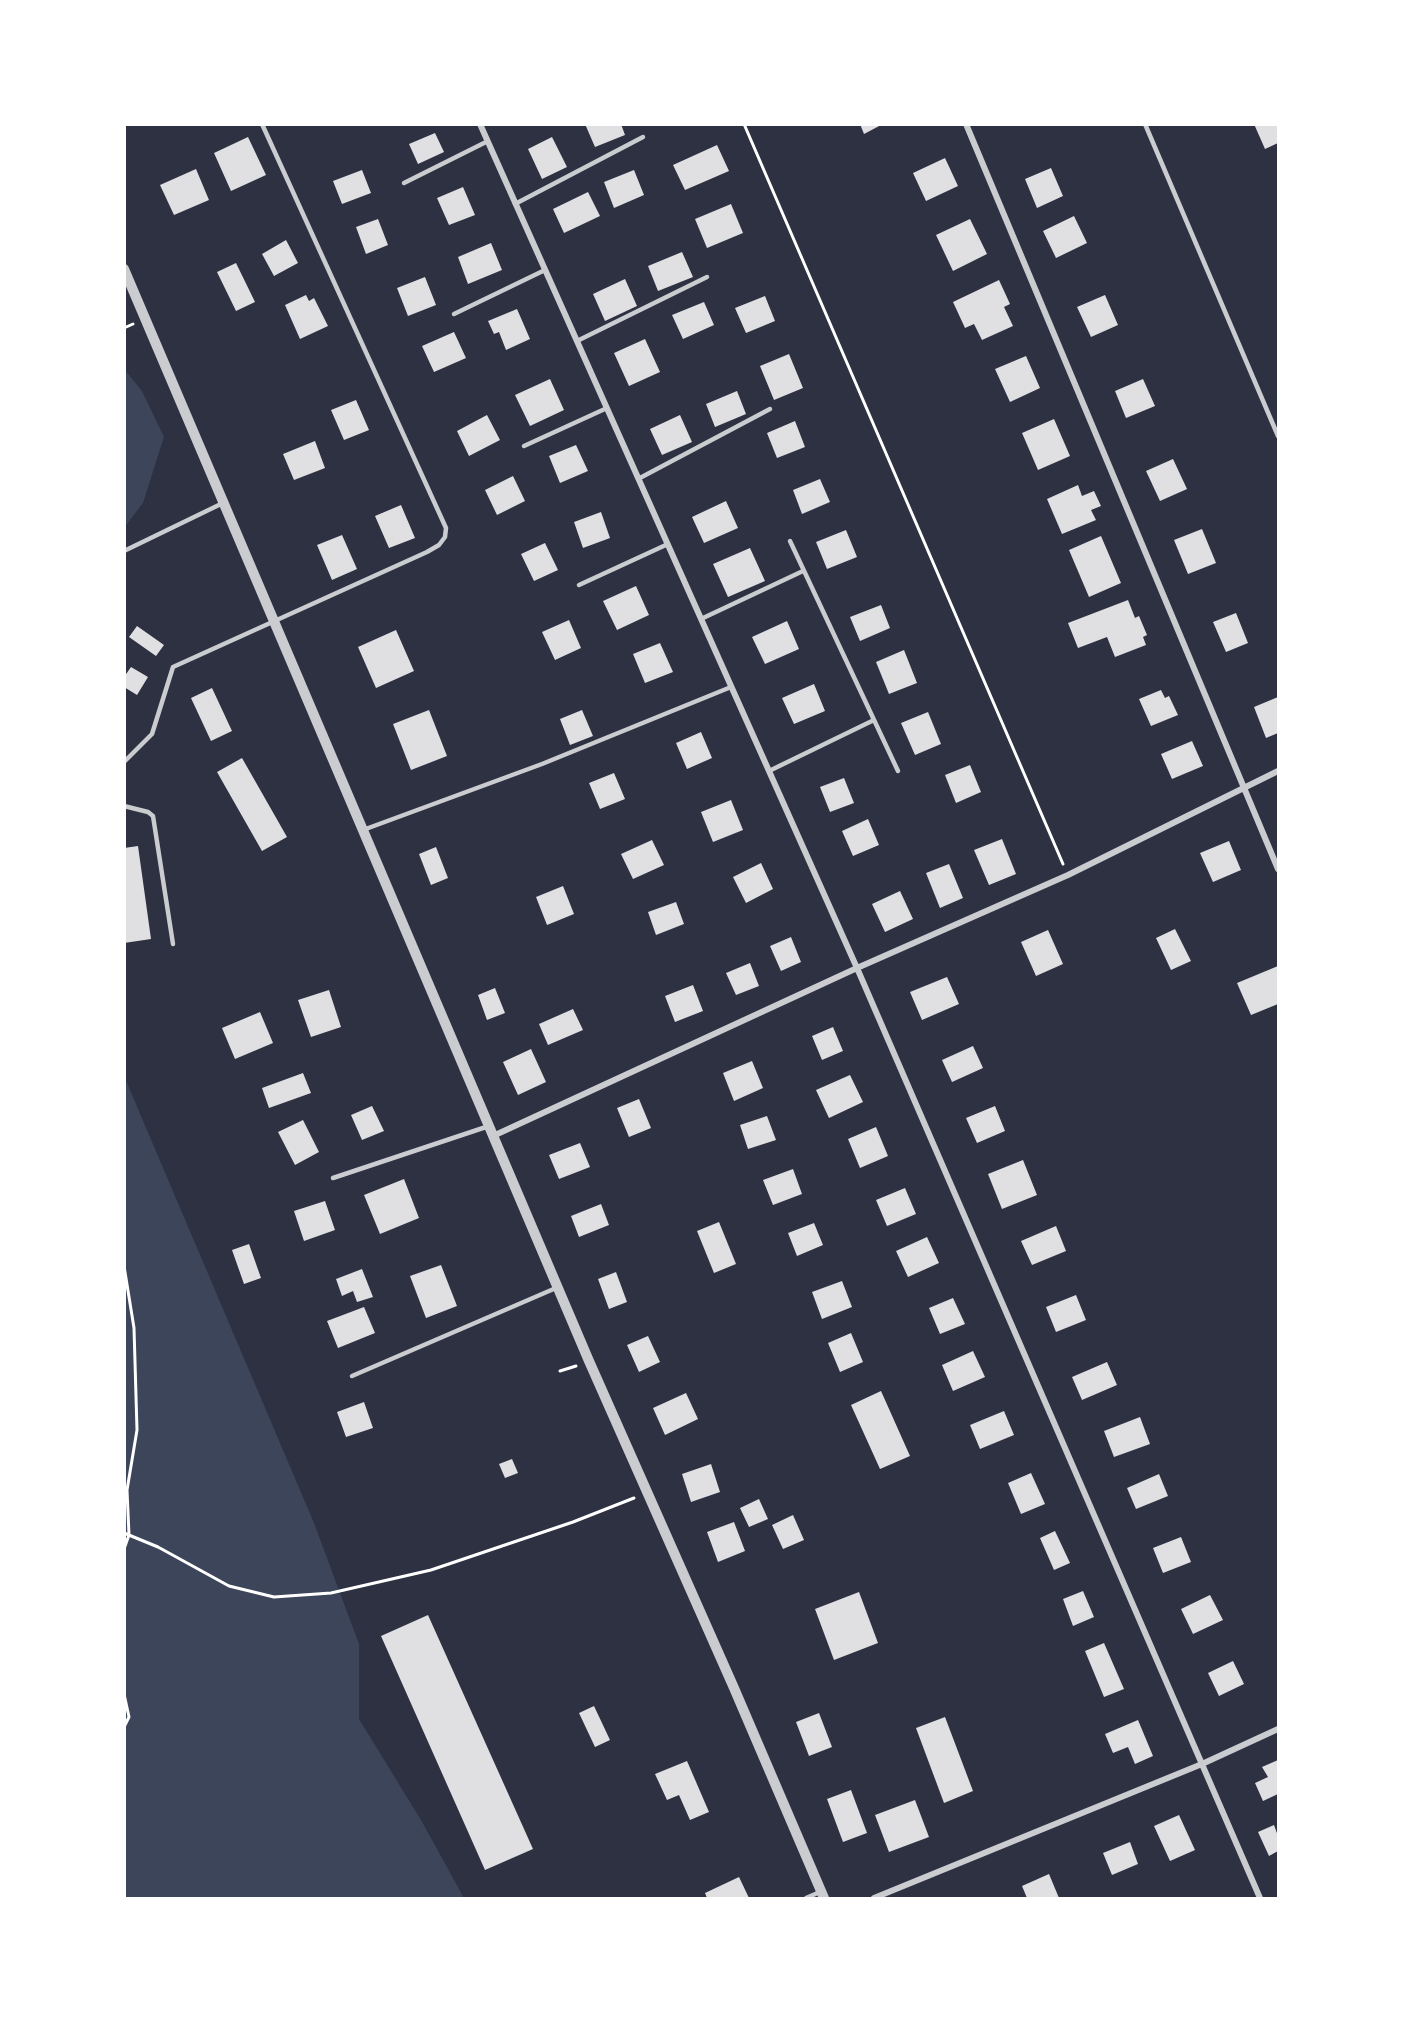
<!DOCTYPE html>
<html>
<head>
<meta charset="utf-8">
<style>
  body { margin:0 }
  #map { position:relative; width:1403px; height:2023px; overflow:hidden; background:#2d3142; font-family:"Roboto Condensed",sans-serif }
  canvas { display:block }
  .frame { position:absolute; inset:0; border:126px solid #fff; pointer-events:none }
</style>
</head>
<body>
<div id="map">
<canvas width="1403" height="2023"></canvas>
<div class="frame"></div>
</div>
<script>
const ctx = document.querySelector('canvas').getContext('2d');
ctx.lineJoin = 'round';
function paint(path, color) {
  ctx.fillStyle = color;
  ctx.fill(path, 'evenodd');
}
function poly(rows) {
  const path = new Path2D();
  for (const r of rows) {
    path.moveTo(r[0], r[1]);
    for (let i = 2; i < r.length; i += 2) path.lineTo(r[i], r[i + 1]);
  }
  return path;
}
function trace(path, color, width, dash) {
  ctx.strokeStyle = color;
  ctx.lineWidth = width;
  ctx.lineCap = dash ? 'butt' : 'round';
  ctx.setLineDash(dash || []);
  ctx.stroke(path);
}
paint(poly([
  [125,370,142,391,164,437,143,503,127,524,125,525],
  [124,1076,314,1523,359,1644,359,1719,421,1820,464,1898,125,1898]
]), '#3c4559');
paint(poly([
  [585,124,621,124,625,135,595,147],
  [860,124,883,124,864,134],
  [1254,124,1278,124,1278,143,1265,149],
  [435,133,444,152,418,164,409,144],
  [248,137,266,175,231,191,214,153],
  [552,137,567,167,542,179,528,149],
  [717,145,729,171,685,190,673,165],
  [945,158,958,186,926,201,913,173],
  [1051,168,1063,196,1037,208,1025,179],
  [196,169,209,200,174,215,160,185],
  [362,170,371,193,342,204,333,181],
  [634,170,644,195,614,208,604,182],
  [463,187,475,215,449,225,437,198],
  [588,192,600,216,564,233,553,209],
  [731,204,743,233,707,248,695,219],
  [1074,216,1087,243,1056,258,1043,231],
  [378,219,388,245,366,254,356,227],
  [970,219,987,254,953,271,936,235],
  [286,240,298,263,274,276,262,254],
  [491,243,502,270,468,284,458,257],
  [682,252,693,277,658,291,648,266],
  [236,263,255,302,236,311,217,272],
  [425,277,436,305,408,316,397,288],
  [625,279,637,306,605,321,593,294],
  [999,280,1010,304,1004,307,1013,326,982,340,974,324,965,328,953,302],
  [306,295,309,301,314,298,328,326,300,339,285,305],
  [1105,295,1118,325,1091,337,1077,307],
  [765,296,775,321,746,333,735,308],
  [704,302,714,325,683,339,672,315],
  [517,309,530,339,506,350,499,332,494,334,488,321],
  [454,332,466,358,434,372,422,346],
  [645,339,660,372,629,386,614,353],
  [789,354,803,388,774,400,760,366],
  [1026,356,1040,388,1010,402,995,369],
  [550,379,564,410,530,426,515,395],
  [1143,379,1155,406,1126,418,1115,391],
  [737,391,746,414,715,427,706,404],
  [356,400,369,430,344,440,331,410],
  [487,415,500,440,469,456,457,431],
  [680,415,692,442,662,455,650,429],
  [1054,419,1070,456,1038,470,1022,433],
  [795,421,805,447,777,458,767,433],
  [315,441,325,468,294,480,283,454],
  [576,445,588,471,560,483,549,456],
  [1173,459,1187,489,1160,501,1146,471],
  [513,476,525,501,497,515,485,490],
  [820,479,830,502,802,514,793,490],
  [1078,485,1082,496,1094,491,1101,506,1091,510,1096,520,1062,534,1047,499],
  [726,501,738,528,704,543,692,517],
  [401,505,415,538,389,548,375,516],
  [601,512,610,538,583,548,574,522],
  [1202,529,1216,563,1188,574,1174,540],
  [846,530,857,557,827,569,816,542],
  [342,535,357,569,332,580,317,545],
  [1101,536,1121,583,1089,597,1069,550],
  [545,543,558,570,534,581,521,554],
  [750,548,765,581,728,597,713,564],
  [636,586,649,615,617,630,603,601],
  [1128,600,1135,618,1139,616,1147,635,1143,637,1146,645,1115,657,1107,637,1078,648,1068,623],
  [881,605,890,628,860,641,850,617],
  [1236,613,1248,643,1226,652,1213,622],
  [569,620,581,648,555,660,542,632],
  [787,621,799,649,765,664,752,637],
  [137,626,164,645,156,656,129,637],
  [396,630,414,671,376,688,358,647],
  [660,643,673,672,645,683,633,654],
  [904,650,917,683,889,694,876,662],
  [131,667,148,677,137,695,124,687,124,677],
  [814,684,825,711,794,724,782,698],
  [212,688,232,731,211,741,191,698],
  [1161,690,1165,698,1169,696,1178,715,1151,726,1139,699],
  [1278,697,1278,733,1266,738,1254,707],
  [429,710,447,756,411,770,393,724],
  [582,710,593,736,570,745,560,719],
  [928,712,941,744,915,755,901,723],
  [701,732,712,758,687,769,676,743],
  [1192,741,1203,766,1172,779,1161,754],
  [242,758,287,837,262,851,217,772],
  [970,765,981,792,956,803,945,775],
  [614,773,625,799,600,809,589,783],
  [844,778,854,803,830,812,820,787],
  [731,800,743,830,713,842,701,812],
  [868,819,879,845,853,856,842,831],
  [1002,839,1016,874,989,885,974,850],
  [652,840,664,865,633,879,621,854],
  [1229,841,1241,870,1213,882,1200,853],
  [138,846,151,939,124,943,124,848],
  [436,847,448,878,431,885,419,854],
  [761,863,773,889,746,903,733,877],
  [949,864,963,898,940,908,926,873],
  [563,886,574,914,547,925,536,897],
  [900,891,913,919,885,932,872,904],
  [676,902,684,924,656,935,648,912],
  [1175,929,1191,961,1171,970,1156,938],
  [1048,930,1063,964,1036,976,1021,942],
  [791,937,801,962,781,971,770,946],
  [750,963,759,986,736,995,726,973],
  [1278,966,1278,1004,1251,1015,1237,983],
  [947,977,959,1004,922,1020,910,992],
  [693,985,703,1011,675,1022,665,996],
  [495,988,505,1013,487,1020,478,995],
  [329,990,341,1027,311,1037,298,1000],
  [573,1009,583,1030,548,1045,539,1024],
  [260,1012,273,1043,235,1059,222,1028],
  [833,1027,843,1051,822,1060,812,1036],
  [973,1046,983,1068,952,1082,942,1060],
  [531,1049,546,1082,518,1095,503,1062],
  [752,1061,763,1088,734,1101,723,1073],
  [303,1073,311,1093,269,1108,262,1088],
  [850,1075,863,1102,829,1118,816,1090],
  [639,1099,651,1128,629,1137,617,1108],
  [372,1106,384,1131,362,1140,351,1115],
  [995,1106,1005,1131,977,1143,966,1118],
  [767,1116,776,1140,748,1149,740,1125],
  [303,1120,319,1152,295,1165,278,1132],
  [876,1127,888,1156,860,1168,848,1139],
  [580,1143,590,1167,559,1179,549,1155],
  [1023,1160,1037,1195,1002,1209,988,1174],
  [793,1169,802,1194,773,1205,763,1180],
  [404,1179,419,1218,380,1234,364,1195],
  [905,1188,916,1214,887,1226,876,1200],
  [325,1201,335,1230,304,1241,294,1211],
  [601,1204,609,1225,579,1237,571,1216],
  [719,1222,736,1264,714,1273,697,1231],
  [814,1223,823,1245,797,1256,788,1233],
  [1056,1226,1066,1251,1032,1265,1021,1241],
  [927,1237,939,1263,908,1277,896,1251],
  [249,1244,261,1278,244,1284,232,1250],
  [441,1265,457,1306,426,1318,410,1276],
  [362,1269,373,1297,357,1302,353,1291,342,1296,336,1279],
  [616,1272,627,1302,609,1309,598,1279],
  [842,1281,852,1307,822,1319,812,1292],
  [1076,1295,1086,1320,1056,1332,1046,1307],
  [953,1298,965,1324,940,1334,929,1308],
  [364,1307,375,1333,338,1348,327,1321],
  [851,1333,863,1362,840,1372,828,1343],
  [648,1336,660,1362,639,1372,627,1345],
  [973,1351,985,1377,953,1391,942,1365],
  [1107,1362,1117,1385,1082,1400,1072,1377],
  [881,1391,910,1456,880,1469,851,1405],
  [686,1393,698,1419,665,1435,653,1408],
  [364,1402,373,1428,346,1437,337,1412],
  [1004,1411,1014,1435,980,1449,970,1425],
  [1140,1417,1150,1444,1114,1457,1104,1431],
  [512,1459,518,1473,505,1478,499,1464],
  [711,1464,720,1492,691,1502,682,1474],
  [1031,1473,1045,1504,1021,1514,1008,1483],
  [1159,1474,1168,1496,1136,1509,1127,1488],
  [759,1499,768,1519,749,1527,740,1508],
  [793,1515,804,1540,783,1549,772,1525],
  [734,1522,745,1551,718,1562,707,1532],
  [1055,1531,1070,1563,1054,1570,1040,1538],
  [1181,1537,1191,1562,1163,1573,1153,1548],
  [1083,1591,1094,1617,1073,1626,1063,1599],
  [859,1592,878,1643,834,1660,815,1609],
  [1210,1595,1223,1620,1193,1634,1181,1609],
  [428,1615,533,1849,485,1870,381,1636],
  [1104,1643,1124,1689,1104,1697,1085,1651],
  [1233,1661,1244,1684,1219,1696,1208,1673],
  [594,1706,610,1740,595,1747,579,1713],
  [819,1713,832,1747,809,1756,796,1722],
  [945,1717,973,1791,944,1803,916,1728],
  [1138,1720,1153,1756,1135,1764,1128,1747,1113,1753,1105,1734],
  [1278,1760,1278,1794,1263,1801,1255,1783,1268,1777,1262,1767],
  [687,1761,709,1812,690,1820,679,1795,667,1800,655,1774],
  [851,1790,867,1833,843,1842,827,1799],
  [915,1800,929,1837,889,1852,875,1815],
  [1179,1815,1195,1850,1170,1861,1154,1826],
  [1274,1825,1278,1836,1278,1851,1269,1856,1258,1832],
  [1130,1842,1138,1864,1112,1875,1103,1853],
  [1049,1874,1059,1898,1027,1898,1022,1886],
  [739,1877,749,1898,707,1898,705,1893]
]), '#e0e0e3');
trace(poly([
  [744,124,1063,864],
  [124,328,133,324],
  [124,1266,134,1328,137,1430,127,1490,124,1492],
  [560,1371,576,1366],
  [124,1533,158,1547,229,1586,274,1597,331,1593,431,1570,573,1522,634,1498],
  [124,1549,129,1535,127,1490],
  [124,1694,129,1717,124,1727]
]), '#fff', 3);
trace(poly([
  [1145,124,1278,436],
  [404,183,488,141],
  [515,204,643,137],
  [454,314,545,270],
  [577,341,707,277],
  [524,446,607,408],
  [638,479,770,409],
  [790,541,898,771],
  [124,551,223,503],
  [579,585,668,544],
  [701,619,803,571],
  [124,762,152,734,173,667,427,552,439,545,445,537,446,528,262,124],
  [769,771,874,720],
  [124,806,148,812,153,816,173,944],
  [363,830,542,764,731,687],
  [333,1178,489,1126],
  [352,1376,556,1288],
  [806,1898,820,1892]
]), '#caccd0', 4.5);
trace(poly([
  [480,124,857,968,1260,1898],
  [966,124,1278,869],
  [493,1136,857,968,1068,875,1278,771],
  [874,1898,1202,1764,1278,1729]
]), '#caccd0', 6);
trace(poly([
  [124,269,589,1361,734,1688,824,1898]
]), '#caccd0', 10);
</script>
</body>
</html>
